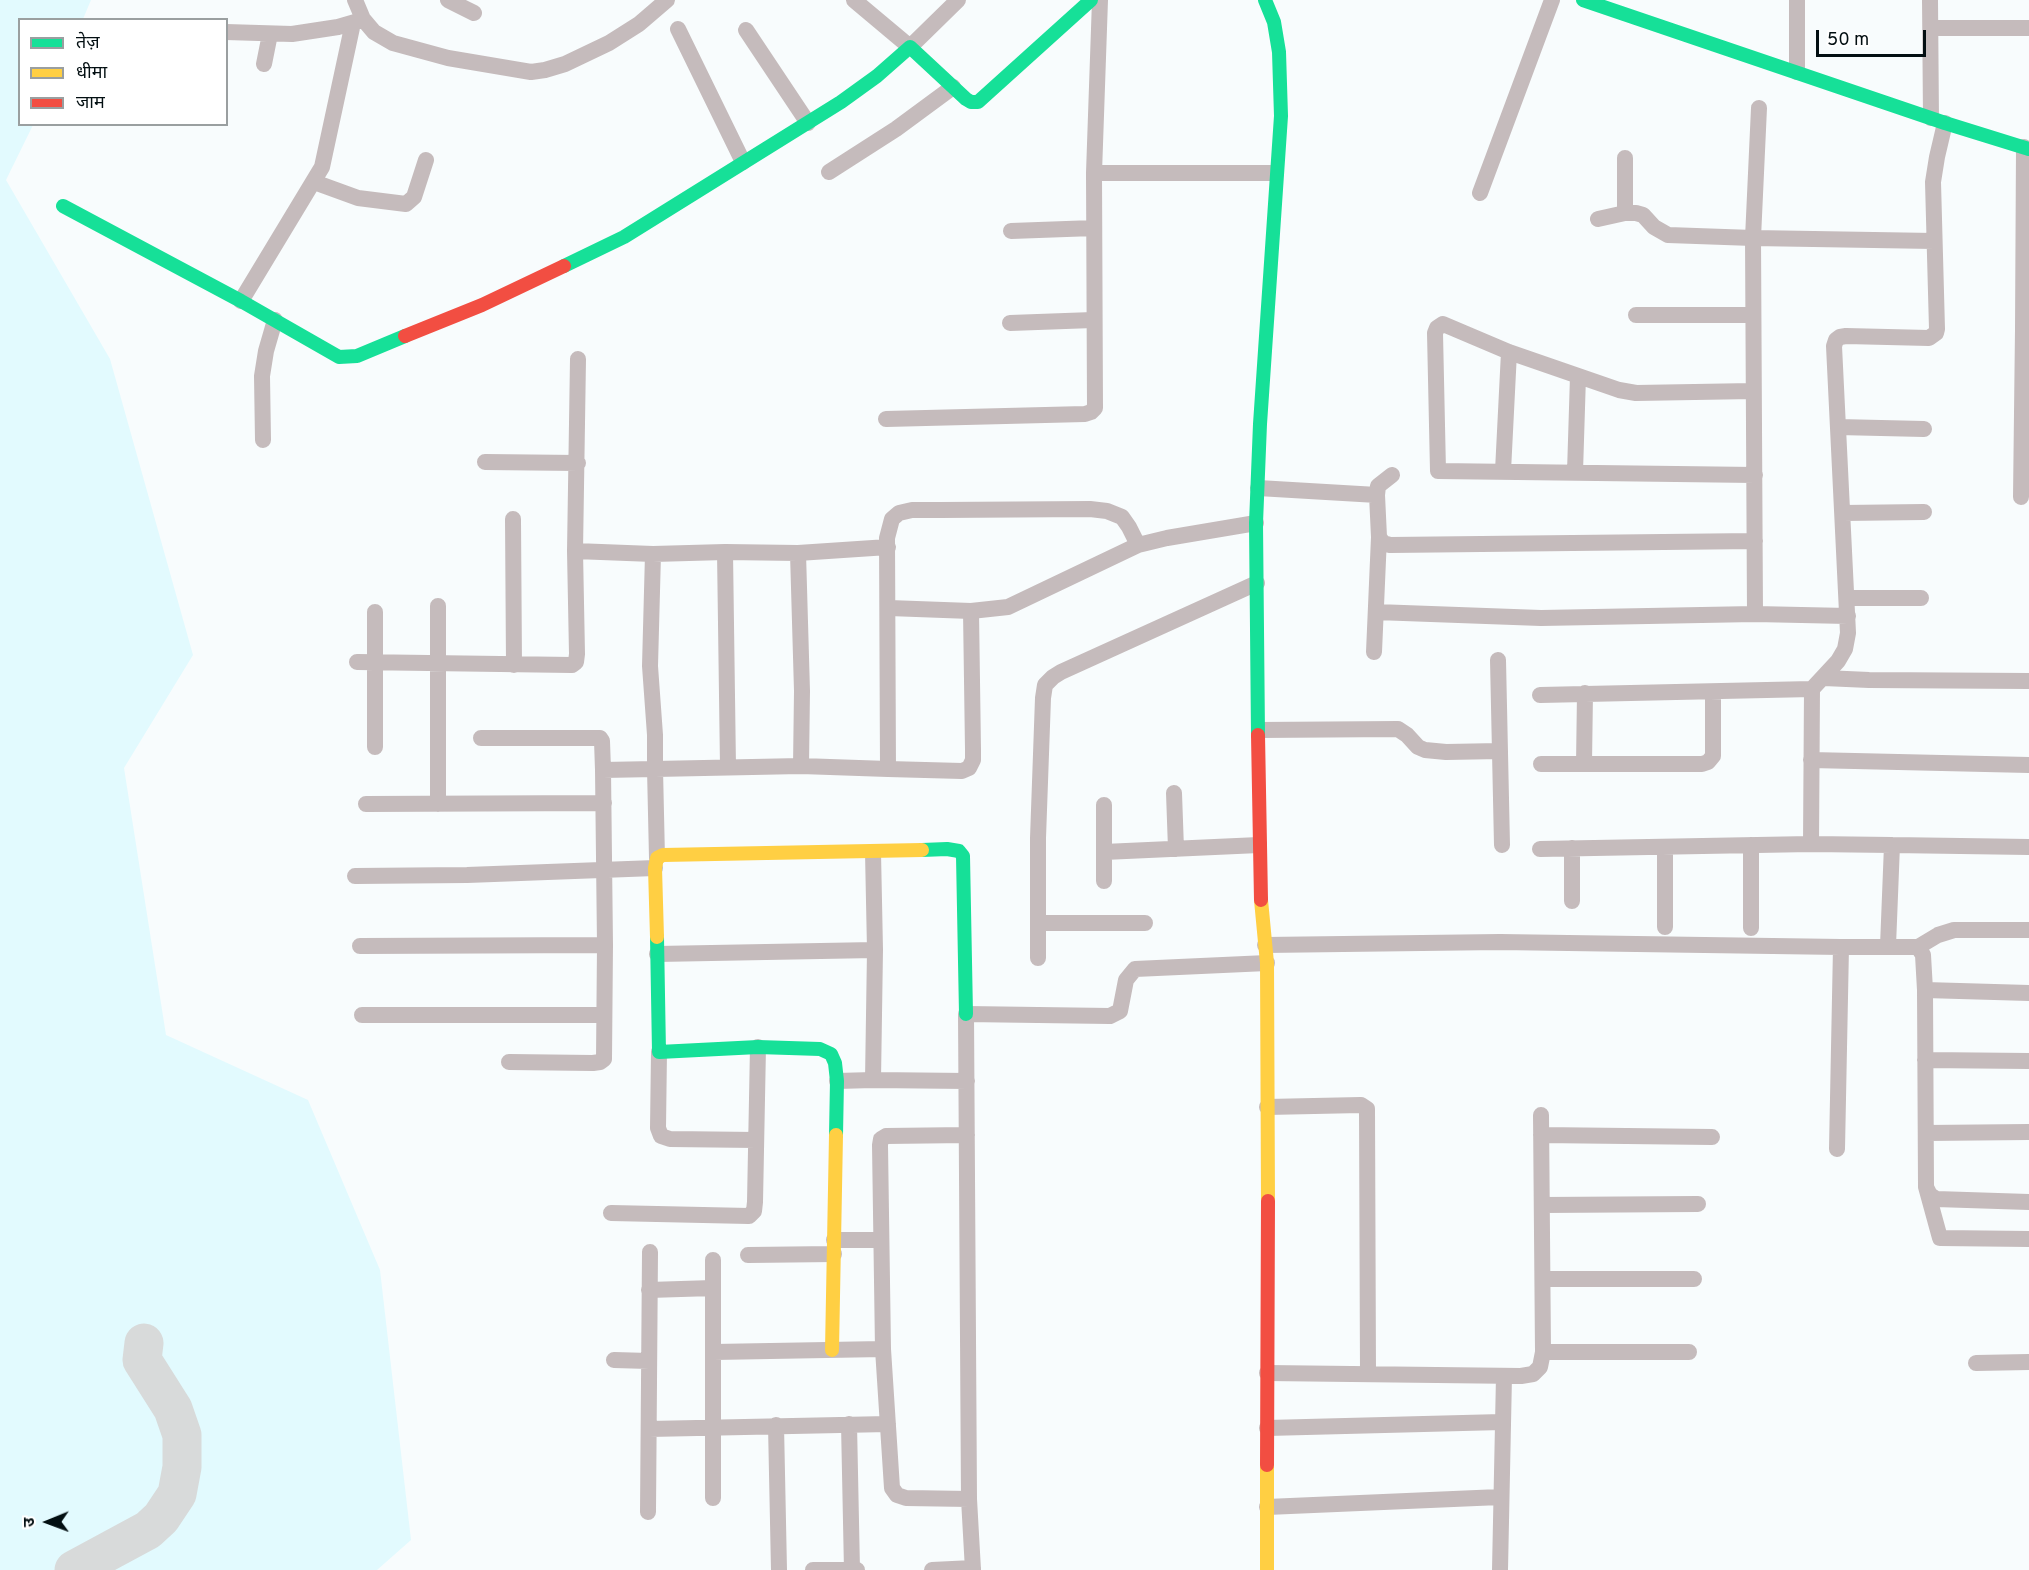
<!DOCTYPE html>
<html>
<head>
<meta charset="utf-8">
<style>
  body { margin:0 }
  #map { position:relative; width:2029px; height:1570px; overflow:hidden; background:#f8fcfd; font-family:Overpass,"Noto Sans Devanagari",sans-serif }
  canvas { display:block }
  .legend { position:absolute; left:18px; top:18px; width:210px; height:108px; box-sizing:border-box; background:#fff; border:2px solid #9a9fa0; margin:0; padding:8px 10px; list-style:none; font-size:18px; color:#030f12 }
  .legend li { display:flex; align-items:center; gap:12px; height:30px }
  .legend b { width:30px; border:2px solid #9a9fa0 }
  .north { position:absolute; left:18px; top:1492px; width:60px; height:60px; -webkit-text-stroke:4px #fff; paint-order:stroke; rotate:269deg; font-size:16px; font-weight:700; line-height:24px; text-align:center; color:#030f12 }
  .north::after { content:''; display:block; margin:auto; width:21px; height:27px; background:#030f12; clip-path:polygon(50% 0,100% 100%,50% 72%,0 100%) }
  .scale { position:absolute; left:1816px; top:30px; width:110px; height:27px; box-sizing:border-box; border:3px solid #030f12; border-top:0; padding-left:8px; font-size:18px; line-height:21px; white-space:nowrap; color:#030f12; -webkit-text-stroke:4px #fff; paint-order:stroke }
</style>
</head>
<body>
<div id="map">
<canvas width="2029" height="1570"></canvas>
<ul class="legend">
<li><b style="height:8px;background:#16e098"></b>तेज़</li>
<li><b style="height:8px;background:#ffcf43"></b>धीमा</li>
<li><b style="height:8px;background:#f24e42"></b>जाम</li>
</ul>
<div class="north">उ</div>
<div class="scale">50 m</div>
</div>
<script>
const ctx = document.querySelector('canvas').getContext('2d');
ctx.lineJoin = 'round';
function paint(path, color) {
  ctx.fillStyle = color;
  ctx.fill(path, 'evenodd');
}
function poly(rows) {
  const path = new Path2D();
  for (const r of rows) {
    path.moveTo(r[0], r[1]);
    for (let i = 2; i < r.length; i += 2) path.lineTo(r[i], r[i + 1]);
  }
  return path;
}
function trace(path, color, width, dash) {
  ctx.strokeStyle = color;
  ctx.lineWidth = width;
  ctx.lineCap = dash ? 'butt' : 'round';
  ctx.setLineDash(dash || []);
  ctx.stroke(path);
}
paint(poly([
  [0,0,91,0,83,19,20,20,20,124,33,125,6,180,110,359,193,655,124,768,166,1035,308,1100,380,1270,411,1540,377,1570,0,1570]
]), '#e2fafe');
trace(poly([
  [74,1570,148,1530,161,1518,177,1494,182,1467,182,1435,173,1409,142,1360,144,1343]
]), '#d8dada', 39);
trace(poly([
  [355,0,363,19,374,32,393,43,448,58,531,72,545,70,565,64,609,43,639,24,667,0],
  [448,0,474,13],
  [854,0,910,47,958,0],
  [1797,0,1797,72],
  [1930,0,1931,118],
  [1931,28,2029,28],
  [678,29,743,162],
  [746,30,808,123],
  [226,32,292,34,338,27,362,20],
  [264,64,270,34],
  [2024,147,2023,329,2029,329],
  [829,172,896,129,953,87],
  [1094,173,1276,173],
  [314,182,358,198,406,204,414,197,426,160],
  [1480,193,1552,0],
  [1625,213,1625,158],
  [1598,219,1625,213,1636,213,1643,215,1654,227,1668,235,1753,238,1759,108],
  [1011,231,1094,228],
  [241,301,322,167,353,23],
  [1636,315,1753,315],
  [1010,323,1093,320],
  [578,359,575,551,653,554,725,552,798,553,888,547],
  [1753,391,1636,393,1619,390,1509,352,1443,324,1437,328,1435,333,1438,471,1755,475],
  [886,419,1085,414,1091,412,1095,408,1094,173,1100,0],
  [1838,427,1924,429],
  [263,440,262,376,266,351,275,320],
  [485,462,578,463],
  [1503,471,1509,352],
  [1575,472,1578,376],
  [1392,475,1378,486,1377,495,1379,537,1383,543,1390,545,1755,541],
  [1258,488,1377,495],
  [2021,497,2023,329],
  [1843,513,1924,512],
  [513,519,514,665],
  [725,552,728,767],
  [798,553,802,691,801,766],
  [653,554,650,666,655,735,655,769,801,766,888,769],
  [1847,598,1921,598],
  [889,608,971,611,1008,607,1138,545,1167,538,1256,523],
  [971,611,973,750,973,760,969,768,962,771,888,769,887,538,892,519,899,513,912,510,940,510,1090,509,1107,511,1122,517,1129,527,1138,545],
  [375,612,375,747],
  [1376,612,1541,618,1755,614],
  [1848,616,1755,614,1753,238,1934,241],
  [1374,652,1379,537],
  [1498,660,1502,845],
  [357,662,572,665,576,662,577,654,575,551],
  [1824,678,1869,680,2029,681],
  [1585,693,1584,764,1702,764,1708,762,1713,756,1713,692],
  [1540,695,1812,689],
  [1259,730,1398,729,1407,735,1418,747,1425,750,1446,752,1500,751],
  [481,738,600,738,602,741,603,770],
  [1811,760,2029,765],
  [1541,764,1584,764],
  [1174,793,1176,849],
  [366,804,604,803],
  [438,804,438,606],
  [1751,845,1751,928],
  [1892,845,2029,847],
  [1572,848,1572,901],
  [1540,849,1811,844],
  [873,852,875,950,873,1080],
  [1104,852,1259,845],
  [355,876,467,875,655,868],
  [1104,881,1104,805],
  [1038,923,1145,923],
  [1665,927,1665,847],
  [1265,945,1500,942,1841,947],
  [360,946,605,945,603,770,655,769,657,858],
  [1888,946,1892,845,1811,844,1812,689,1838,661,1845,649,1848,633,1834,346,1836,340,1840,337,1846,336,1929,338,1936,333,1937,329,1933,182,1937,157,1945,123],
  [1918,947,1938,935,1954,930,2029,930],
  [657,954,875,950],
  [1038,958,1038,838,1043,698,1045,685,1053,677,1061,672,1257,583],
  [1925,990,2029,993],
  [362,1015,604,1015],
  [659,1052,658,1128,661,1136,670,1139,756,1140],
  [1925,1060,2029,1061],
  [509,1062,593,1063,600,1062,604,1059,605,945],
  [837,1081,873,1080,967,1081],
  [1267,1107,1361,1105,1367,1109,1368,1374],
  [1926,1133,2029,1132],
  [967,1135,886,1136,881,1139,880,1145,883,1349,892,1488,897,1495,906,1498,969,1499],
  [1541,1135,1712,1137],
  [1837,1149,1841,947,1918,947,1923,955,1925,990,1926,1187,1940,1238,2029,1239],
  [1926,1187,1930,1195,1936,1199,2029,1202],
  [1542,1205,1698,1204],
  [611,1213,749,1216,754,1211,755,1202,758,1047],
  [834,1240,881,1240],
  [748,1255,834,1254],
  [1543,1279,1694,1279],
  [649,1290,713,1288],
  [714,1352,883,1349],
  [1543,1352,1689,1352],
  [614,1360,649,1361],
  [1976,1363,2029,1362],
  [1267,1373,1521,1376,1533,1374,1540,1367,1543,1352,1541,1115],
  [849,1424,852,1570],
  [776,1425,779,1570],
  [1267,1428,1502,1422],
  [649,1429,888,1424],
  [713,1498,713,1260],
  [1267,1507,1500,1497],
  [648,1512,650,1252],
  [813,1570,857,1570],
  [932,1570,973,1568],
  [973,1570,969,1499,966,1014,1110,1016,1120,1011,1126,980,1135,969,1267,963],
  [1500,1570,1504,1376]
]), '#c5bbbc', 16);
trace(poly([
  [1583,0,1945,123,2029,149],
  [63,206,241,301,339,357,357,356,405,336],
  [564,266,624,237,841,102,877,76,910,47,966,99,971,102,978,102,1091,0],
  [1258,735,1256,523,1260,424,1281,116,1279,52,1274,22,1265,0],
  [922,850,947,849,959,851,963,856,966,1014],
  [657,937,659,1052,758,1047,820,1049,831,1054,835,1063,837,1081,836,1135]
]), '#16e098', 14);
trace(poly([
  [1261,900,1267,963,1268,1201],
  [657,937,655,868,657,858,663,855,922,850],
  [832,1350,836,1135],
  [1267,1570,1267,1465]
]), '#ffcf43', 14);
trace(poly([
  [405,336,482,305,564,266],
  [1258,735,1261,900],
  [1267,1465,1268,1201]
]), '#f24e42', 14);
</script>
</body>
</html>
